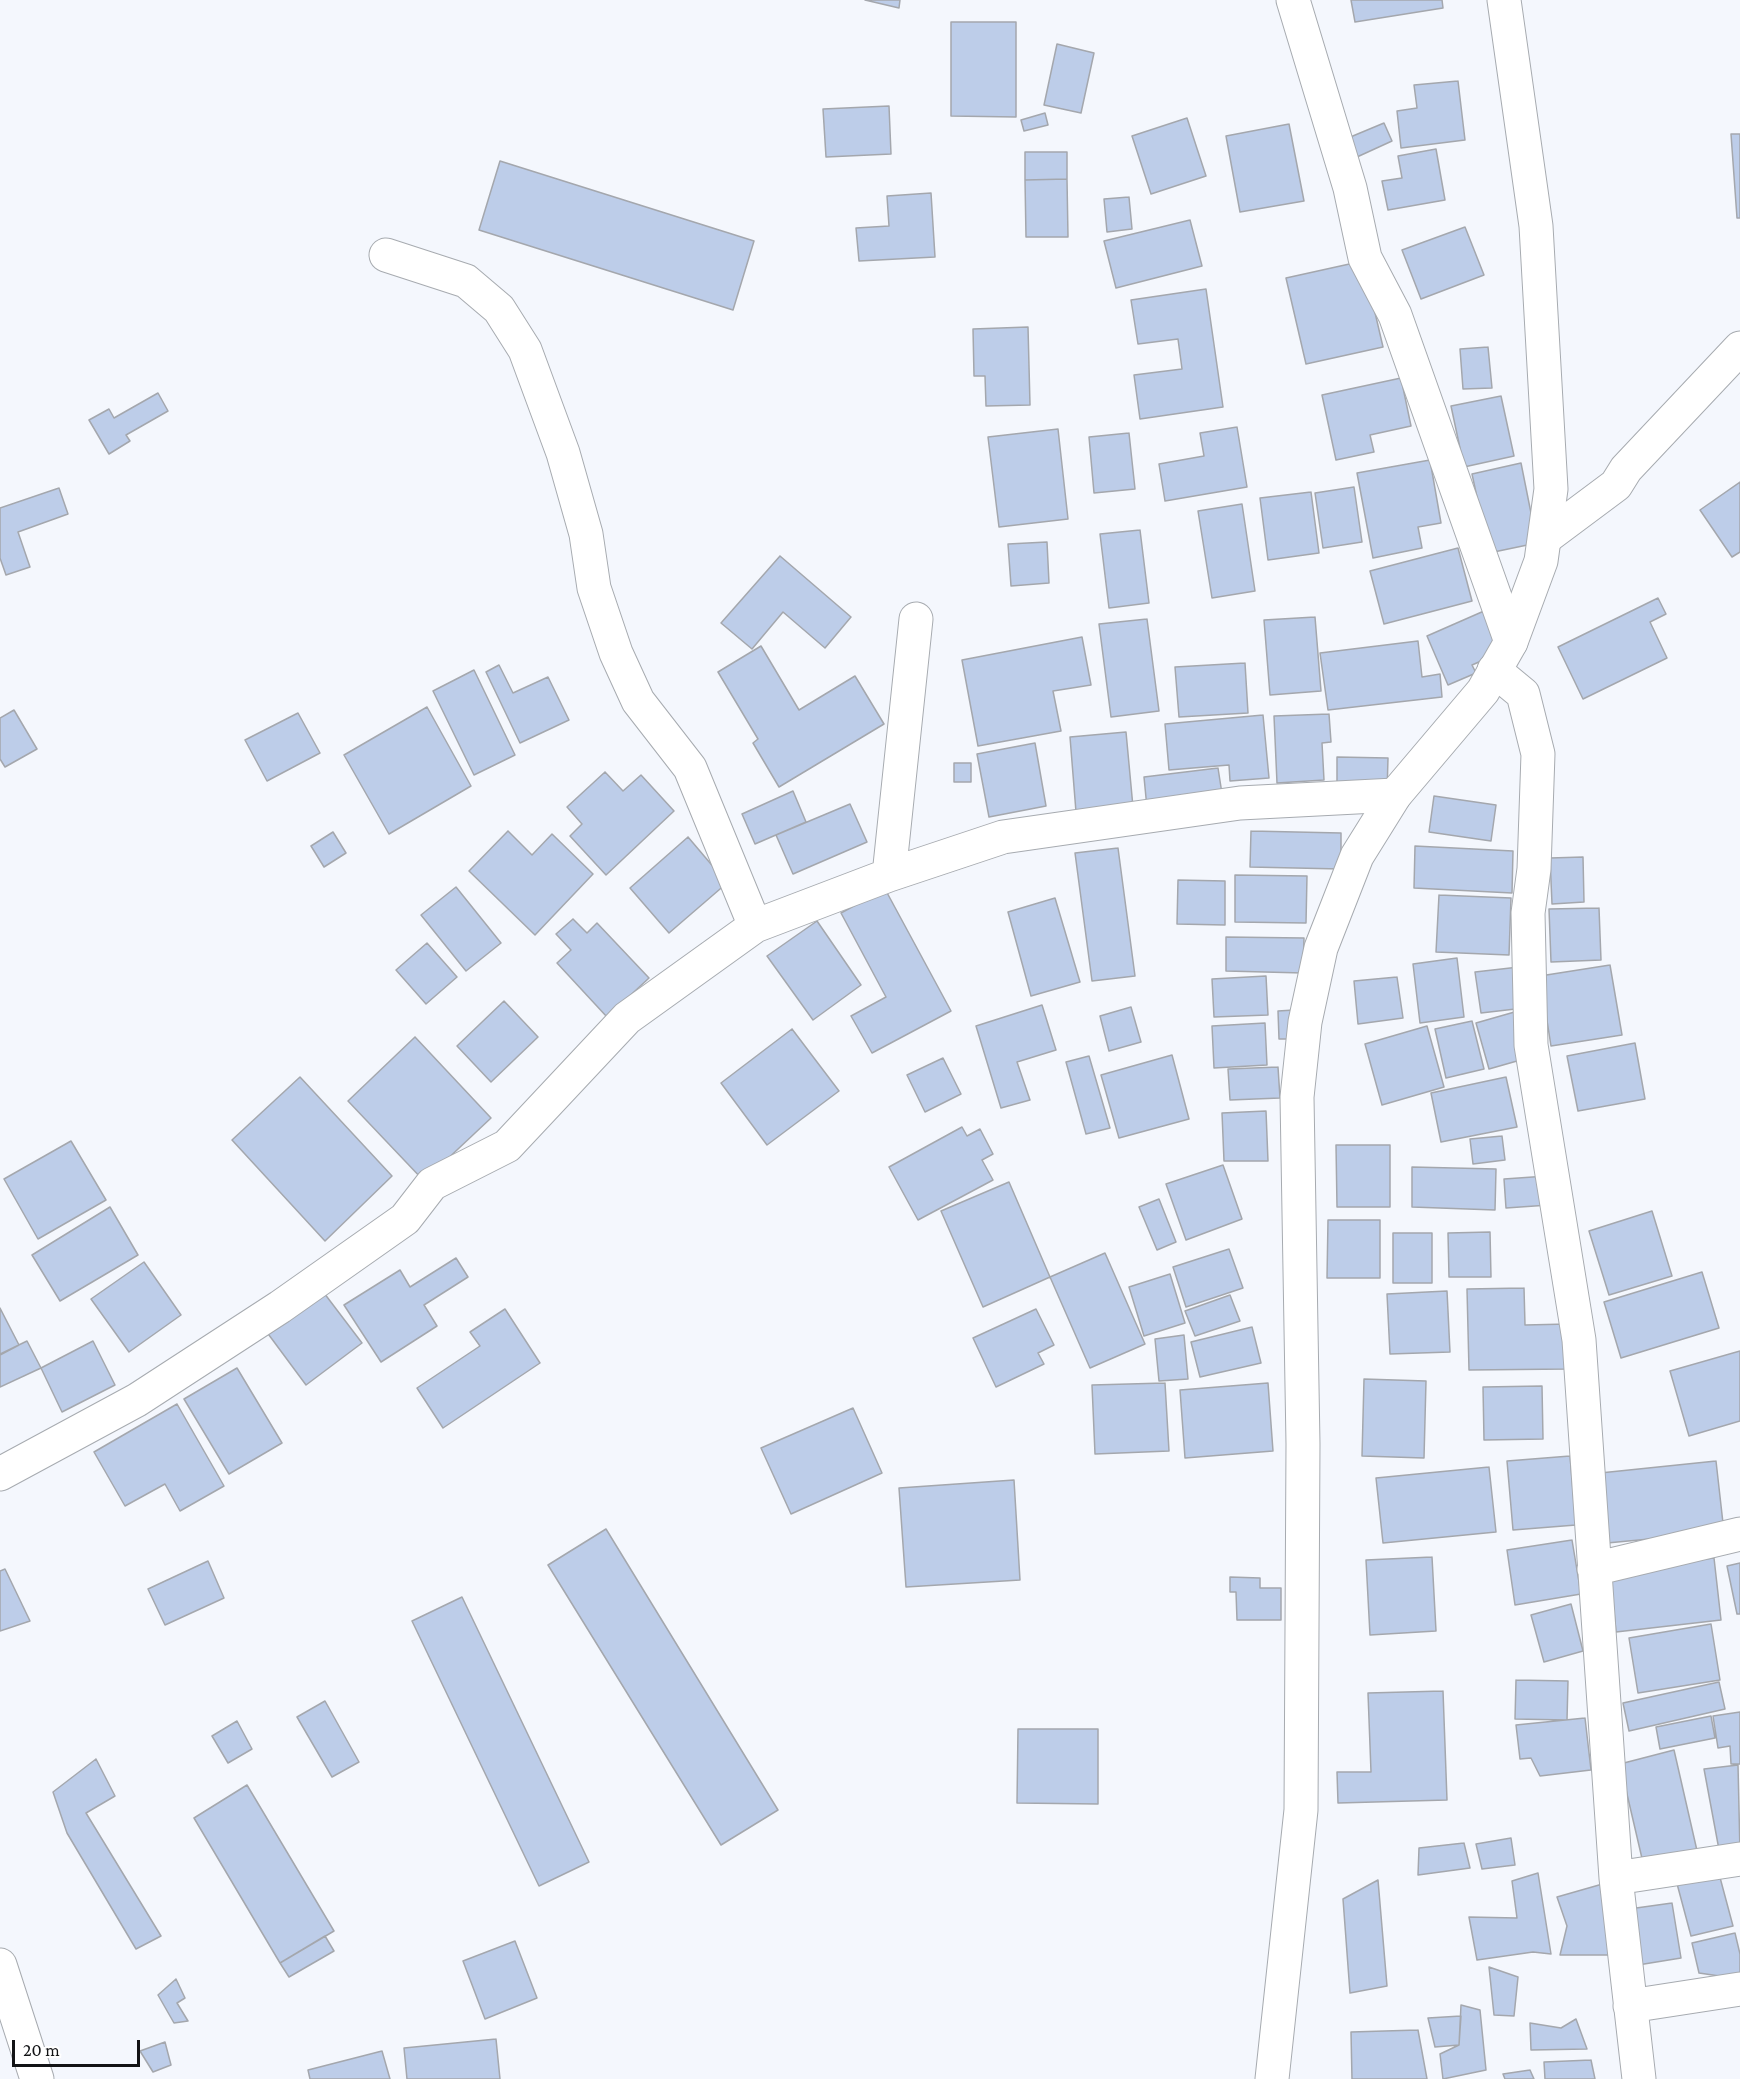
<!DOCTYPE html>
<html>
<head>
<meta charset="utf-8">
<style>
  body { margin:0 }
  #map { position:relative; width:1740px; height:2079px; overflow:hidden; background:#f4f7fd; font-family:"Crimson Pro",serif }
  canvas { display:block }
  .scale { position:absolute; left:12px; top:2040px; width:128px; height:27px; box-sizing:border-box; border:3px solid #121315; border-top:0; padding-left:8px; font-size:18px; line-height:21px; white-space:nowrap; color:#121315; -webkit-text-stroke:4px #fff; paint-order:stroke }
</style>
</head>
<body>
<div id="map">
<canvas width="1740" height="2079"></canvas>
<div class="scale">20 m</div>
</div>
<script>
const ctx = document.querySelector('canvas').getContext('2d');
ctx.lineJoin = 'round';
function paint(path, color) {
  ctx.fillStyle = color;
  ctx.fill(path, 'evenodd');
}
function poly(rows) {
  const path = new Path2D();
  for (const r of rows) {
    path.moveTo(r[0], r[1]);
    for (let i = 2; i < r.length; i += 2) path.lineTo(r[i], r[i + 1]);
  }
  return path;
}
function trace(path, color, width, dash) {
  ctx.strokeStyle = color;
  ctx.lineWidth = width;
  ctx.lineCap = dash ? 'butt' : 'round';
  ctx.setLineDash(dash || []);
  ctx.stroke(path);
}
const building = poly([
  [865,0,900,0,899,8,865,0],
  [1351,0,1442,0,1443,8,1355,22,1351,0],
  [951,22,1016,22,1016,117,951,116,951,22],
  [1057,44,1094,53,1081,113,1044,105,1057,44],
  [1458,81,1465,140,1401,148,1397,111,1417,108,1414,85,1458,81],
  [889,106,891,154,826,157,823,109,889,106],
  [1045,113,1048,125,1024,131,1021,120,1045,113],
  [1187,118,1206,176,1151,194,1132,136,1187,118],
  [1384,123,1392,141,1357,157,1348,138,1384,123],
  [1289,124,1304,201,1240,212,1226,136,1289,124],
  [1731,134,1740,134,1740,218,1737,218,1731,134],
  [1436,149,1445,200,1388,210,1382,181,1402,178,1398,156,1436,149],
  [1025,152,1067,152,1067,179,1025,180,1025,152],
  [500,161,754,241,733,310,479,230,500,161],
  [1067,179,1068,237,1026,237,1025,180,1067,179],
  [931,193,935,257,859,261,856,228,889,226,887,196,931,193],
  [1129,197,1132,229,1107,232,1104,199,1129,197],
  [1190,220,1202,266,1116,288,1104,241,1190,220],
  [1465,227,1484,275,1421,299,1402,250,1465,227],
  [1363,261,1383,347,1306,364,1286,278,1363,261],
  [1206,289,1223,407,1140,419,1134,375,1182,369,1178,339,1138,344,1131,300,1206,289],
  [1028,327,1030,405,986,406,985,376,974,376,973,329,1028,327],
  [1488,347,1492,388,1463,389,1460,349,1488,347],
  [1401,378,1411,426,1370,435,1374,452,1336,460,1322,395,1401,378],
  [158,393,168,411,126,435,130,441,109,454,89,420,109,409,114,418,158,393],
  [1501,396,1514,456,1464,467,1451,406,1501,396],
  [1237,427,1247,487,1165,501,1159,464,1204,456,1200,433,1237,427],
  [1058,429,1068,519,999,527,988,437,1058,429],
  [1129,433,1135,489,1094,493,1089,437,1129,433],
  [1430,460,1441,523,1418,527,1422,548,1373,558,1357,473,1430,460],
  [1521,463,1537,543,1489,553,1472,474,1521,463],
  [1740,482,1740,552,1732,557,1700,510,1740,482],
  [1354,487,1362,542,1323,548,1315,493,1354,487],
  [59,488,68,514,18,532,30,567,6,575,0,558,0,508,59,488],
  [1311,492,1319,553,1268,560,1260,498,1311,492],
  [1242,504,1255,591,1212,598,1198,511,1242,504],
  [1140,530,1149,603,1109,608,1100,534,1140,530],
  [1047,542,1049,583,1011,586,1008,544,1047,542],
  [1458,548,1472,601,1384,624,1370,571,1458,548],
  [780,556,851,617,825,648,783,612,752,649,721,623,780,556],
  [1658,598,1666,614,1650,622,1667,658,1583,699,1558,647,1658,598],
  [1484,611,1502,652,1472,665,1476,673,1448,685,1427,636,1484,611],
  [1315,617,1321,691,1270,695,1264,620,1315,617],
  [1147,619,1159,711,1111,717,1099,624,1147,619],
  [1082,637,1091,685,1053,691,1061,731,978,746,962,660,1082,637],
  [1418,641,1422,677,1440,674,1442,697,1328,710,1320,653,1418,641],
  [761,646,799,710,855,676,884,724,779,787,753,743,758,739,718,672,761,646],
  [1245,663,1248,713,1179,717,1175,667,1245,663],
  [499,665,513,693,548,677,569,720,520,743,486,672,499,665],
  [474,670,515,755,474,775,433,691,474,670],
  [427,707,471,786,389,834,344,755,427,707],
  [14,710,37,749,5,767,0,759,0,718,14,710],
  [298,713,320,753,267,781,245,740,298,713],
  [1329,714,1331,742,1322,743,1324,780,1277,783,1274,716,1329,714],
  [1263,715,1269,778,1230,781,1229,765,1169,770,1165,724,1263,715],
  [1126,732,1133,807,1076,812,1070,737,1126,732],
  [1035,743,1046,806,989,817,977,754,1035,743],
  [1337,757,1388,758,1387,793,1337,792,1337,757],
  [954,763,971,763,971,782,954,782,954,763],
  [1218,768,1223,800,1147,808,1144,777,1218,768],
  [605,772,623,791,641,775,674,811,606,875,570,836,582,824,567,807,605,772],
  [793,791,806,822,755,844,742,814,793,791],
  [1434,796,1496,805,1491,841,1429,832,1434,796],
  [850,804,867,842,793,874,776,835,850,804],
  [508,831,532,855,552,834,593,874,535,935,469,871,508,831],
  [1251,831,1341,833,1341,869,1250,867,1251,831],
  [333,832,346,853,324,867,311,846,333,832],
  [688,837,727,883,669,933,630,888,688,837],
  [1415,846,1513,851,1512,893,1414,888,1415,846],
  [1118,848,1135,976,1092,981,1075,853,1118,848],
  [1583,857,1584,902,1552,904,1550,858,1583,857],
  [1235,875,1307,876,1306,923,1235,922,1235,875],
  [1178,880,1225,881,1225,925,1177,924,1178,880],
  [456,887,501,943,466,971,421,915,456,887],
  [885,889,951,1011,872,1053,851,1016,886,997,841,913,885,889],
  [1439,895,1511,898,1509,955,1436,952,1439,895],
  [1055,898,1080,982,1031,996,1008,912,1055,898],
  [1599,908,1601,960,1551,962,1549,909,1599,908],
  [573,919,587,933,597,923,649,978,607,1017,557,963,571,950,556,934,573,919],
  [817,921,861,985,813,1020,767,956,817,921],
  [1226,937,1304,938,1303,973,1226,971,1226,937],
  [427,943,457,977,426,1004,396,970,427,943],
  [1457,958,1464,1017,1420,1023,1413,964,1457,958],
  [1610,965,1622,1035,1551,1046,1540,976,1610,965],
  [1519,967,1524,1008,1481,1013,1475,972,1519,967],
  [1266,976,1268,1015,1214,1017,1212,979,1266,976],
  [1397,977,1403,1018,1358,1024,1354,981,1397,977],
  [504,1001,538,1037,491,1082,457,1046,504,1001],
  [1042,1005,1056,1050,1017,1062,1030,1100,1001,1108,976,1026,1042,1005],
  [1131,1007,1141,1042,1109,1051,1100,1016,1131,1007],
  [1294,1010,1296,1039,1279,1039,1278,1011,1294,1010],
  [1518,1011,1531,1057,1489,1069,1476,1023,1518,1011],
  [1472,1021,1484,1069,1446,1078,1435,1029,1472,1021],
  [1265,1023,1267,1065,1214,1068,1212,1026,1265,1023],
  [1427,1026,1444,1087,1382,1105,1365,1044,1427,1026],
  [792,1029,839,1091,767,1145,721,1083,792,1029],
  [415,1037,491,1118,424,1181,348,1101,415,1037],
  [1635,1043,1645,1099,1578,1111,1567,1056,1635,1043],
  [1172,1055,1189,1119,1119,1138,1101,1075,1172,1055],
  [1089,1056,1110,1128,1086,1134,1066,1062,1089,1056],
  [943,1058,961,1094,925,1112,907,1075,943,1058],
  [1278,1067,1280,1098,1230,1100,1228,1069,1278,1067],
  [300,1077,392,1176,325,1241,232,1140,300,1077],
  [1506,1077,1517,1127,1441,1142,1431,1093,1506,1077],
  [1266,1111,1268,1161,1224,1161,1222,1113,1266,1111],
  [962,1127,967,1136,980,1129,993,1154,982,1160,993,1180,918,1220,889,1167,962,1127],
  [1502,1136,1505,1160,1473,1164,1470,1139,1502,1136],
  [71,1141,106,1200,38,1239,4,1179,71,1141],
  [1336,1145,1390,1145,1390,1207,1337,1207,1336,1145],
  [1223,1165,1242,1219,1186,1240,1166,1184,1223,1165],
  [1412,1167,1496,1169,1495,1210,1412,1207,1412,1167],
  [1547,1176,1549,1205,1506,1208,1504,1179,1547,1176],
  [1009,1182,1050,1277,983,1307,941,1211,1009,1182],
  [1159,1199,1176,1242,1157,1250,1139,1207,1159,1199],
  [110,1207,138,1255,60,1301,32,1255,110,1207],
  [1652,1211,1672,1276,1609,1295,1589,1231,1652,1211],
  [1328,1220,1380,1220,1380,1278,1327,1278,1328,1220],
  [1490,1232,1491,1277,1449,1277,1448,1233,1490,1232],
  [1393,1233,1432,1233,1432,1283,1393,1283,1393,1233],
  [1229,1249,1243,1288,1186,1307,1173,1267,1229,1249],
  [1105,1253,1145,1344,1090,1368,1050,1277,1105,1253],
  [456,1258,468,1277,424,1305,437,1326,381,1362,344,1305,400,1270,410,1287,456,1258],
  [144,1262,181,1315,129,1352,91,1299,144,1262],
  [1702,1272,1719,1328,1621,1358,1604,1302,1702,1272],
  [1170,1274,1185,1323,1144,1336,1129,1287,1170,1274],
  [1524,1288,1525,1325,1568,1324,1568,1369,1469,1370,1467,1289,1524,1288],
  [321,1289,362,1343,306,1385,266,1331,321,1289],
  [1447,1291,1450,1352,1390,1354,1387,1294,1447,1291],
  [1230,1295,1240,1321,1195,1336,1185,1311,1230,1295],
  [0,1308,19,1345,0,1355,0,1308],
  [505,1309,540,1363,443,1428,417,1388,480,1346,470,1332,505,1309],
  [1036,1309,1054,1345,1038,1353,1044,1364,996,1387,973,1338,1036,1309],
  [1252,1327,1261,1363,1200,1377,1191,1342,1252,1327],
  [1184,1335,1188,1379,1159,1381,1155,1339,1184,1335],
  [27,1341,41,1368,0,1387,0,1354,27,1341],
  [93,1341,115,1385,62,1412,41,1368,93,1341],
  [1740,1351,1740,1421,1689,1436,1670,1371,1740,1351],
  [237,1368,282,1443,229,1474,184,1399,237,1368],
  [1364,1379,1426,1381,1424,1458,1362,1456,1364,1379],
  [1165,1383,1169,1451,1095,1454,1092,1385,1165,1383],
  [1268,1383,1273,1451,1185,1458,1180,1390,1268,1383],
  [1542,1386,1543,1439,1484,1440,1483,1387,1542,1386],
  [177,1404,224,1486,180,1511,165,1484,125,1506,94,1452,177,1404],
  [853,1408,882,1473,791,1514,761,1448,853,1408],
  [1570,1456,1576,1525,1513,1530,1507,1461,1570,1456],
  [1716,1461,1724,1532,1607,1543,1600,1473,1716,1461],
  [1489,1467,1496,1532,1383,1543,1376,1478,1489,1467],
  [1014,1480,1020,1580,906,1587,899,1488,1014,1480],
  [606,1529,778,1810,721,1845,548,1565,606,1529],
  [1572,1540,1581,1594,1515,1605,1507,1550,1572,1540],
  [1432,1557,1436,1631,1370,1635,1366,1560,1432,1557],
  [1714,1558,1721,1620,1616,1632,1610,1570,1714,1558],
  [208,1561,224,1598,165,1625,148,1589,208,1561],
  [1740,1563,1740,1614,1737,1614,1727,1566,1740,1563],
  [5,1569,30,1621,0,1631,0,1571,5,1569],
  [1230,1577,1260,1578,1260,1588,1281,1588,1281,1620,1237,1620,1236,1592,1230,1592,1230,1577],
  [462,1597,589,1862,539,1886,412,1621,462,1597],
  [1571,1604,1583,1651,1544,1662,1531,1615,1571,1604],
  [1711,1624,1720,1680,1638,1693,1629,1638,1711,1624],
  [1516,1680,1568,1681,1567,1720,1515,1719,1516,1680],
  [1719,1682,1725,1709,1629,1731,1623,1703,1719,1682],
  [1443,1691,1447,1800,1338,1803,1337,1772,1371,1772,1368,1693,1443,1691],
  [325,1701,359,1762,332,1777,297,1717,325,1701],
  [1740,1712,1740,1764,1731,1764,1730,1746,1718,1748,1713,1716,1740,1712],
  [1711,1716,1715,1738,1660,1749,1656,1727,1711,1716],
  [1585,1718,1591,1770,1540,1776,1531,1758,1520,1759,1516,1725,1585,1718],
  [237,1721,252,1749,228,1763,212,1736,237,1721],
  [1018,1729,1098,1729,1098,1804,1017,1803,1018,1729],
  [1674,1750,1698,1855,1644,1867,1620,1764,1674,1750],
  [96,1759,115,1796,86,1813,161,1936,136,1949,67,1833,53,1792,96,1759],
  [1738,1765,1740,1853,1720,1855,1704,1769,1738,1765],
  [247,1785,334,1931,280,1963,194,1818,247,1785],
  [1511,1838,1515,1865,1482,1869,1476,1844,1511,1838],
  [1464,1843,1470,1868,1418,1875,1419,1848,1464,1843],
  [1718,1870,1733,1926,1691,1936,1676,1880,1718,1870],
  [1538,1873,1551,1954,1533,1952,1477,1960,1469,1917,1517,1918,1512,1881,1538,1873],
  [1378,1880,1387,1986,1350,1993,1343,1899,1378,1880],
  [1606,1883,1613,1955,1560,1955,1567,1926,1557,1897,1606,1883],
  [1672,1903,1681,1958,1638,1965,1629,1909,1672,1903],
  [1735,1933,1740,1954,1740,1979,1699,1973,1692,1943,1735,1933],
  [325,1936,334,1951,289,1977,280,1963,325,1936],
  [515,1941,537,1998,485,2019,463,1961,515,1941],
  [1489,1967,1518,1977,1514,2016,1494,2015,1489,1967],
  [176,1979,185,1998,177,2003,188,2021,174,2023,158,1995,176,1979],
  [1461,2005,1480,2010,1486,2070,1443,2079,1440,2054,1459,2045,1461,2005],
  [1461,2016,1459,2045,1435,2047,1428,2018,1461,2016],
  [1576,2019,1587,2049,1531,2050,1530,2023,1561,2028,1576,2019],
  [1418,2030,1427,2079,1352,2079,1351,2032,1418,2030],
  [496,2039,500,2079,407,2079,404,2048,496,2039],
  [165,2042,171,2065,153,2072,140,2051,165,2042],
  [382,2051,390,2079,310,2079,308,2070,382,2051],
  [1591,2060,1595,2079,1545,2079,1544,2062,1591,2060],
  [1530,2070,1534,2079,1505,2079,1503,2074,1530,2070]
]);
paint(building, '#bdcde9');
trace(building, '#a4a7ad', 1.5);
const street = poly([
  [1293,0,1350,188,1365,258,1395,315,1511,642],
  [386,255,466,281,499,309,525,350,563,453,586,534,594,588,616,653,638,701,690,768,755,926],
  [1545,538,1616,485,1626,469,1740,348],
  [1494,670,1523,694,1538,754,1534,869,1528,913,1531,1045,1579,1340,1616,1878,1639,2079],
  [889,875,916,619],
  [0,1474,137,1400,280,1307,405,1219,432,1184,507,1146,627,1018,755,926,889,875,1003,837,1240,803,1395,795],
  [1594,1569,1740,1534],
  [1616,1878,1740,1859],
  [0,1965,37,2079],
  [1630,2006,1740,1989]
]);
const secondary = poly([
  [1272,2079,1301,1810,1303,1444,1297,1097,1305,1022,1321,948,1357,856,1395,795,1483,691,1511,642,1541,561,1551,489,1536,226,1504,0]
]);
trace(street, '#a7abb0', 35);
trace(secondary, '#a7abb0', 35);
trace(street, '#fff', 33);
trace(secondary, '#fff', 33);
</script>
</body>
</html>
